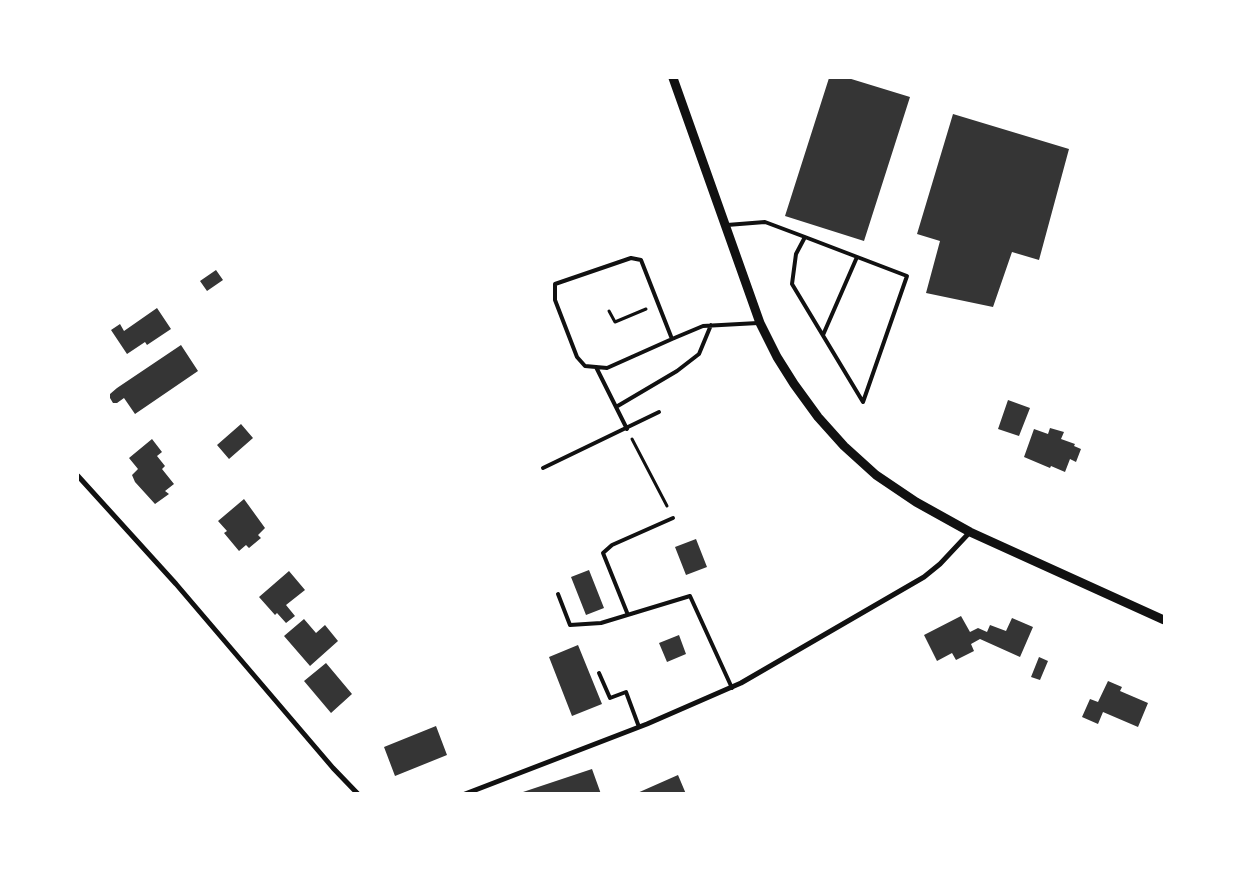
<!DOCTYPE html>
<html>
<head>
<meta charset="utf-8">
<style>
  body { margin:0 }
  #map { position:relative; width:1242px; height:871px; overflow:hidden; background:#fff; font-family:"Nunito Sans",sans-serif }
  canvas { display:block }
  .frame { position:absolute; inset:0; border:79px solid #fff; pointer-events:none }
</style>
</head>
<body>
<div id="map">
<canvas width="1242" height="871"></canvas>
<div class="frame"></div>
</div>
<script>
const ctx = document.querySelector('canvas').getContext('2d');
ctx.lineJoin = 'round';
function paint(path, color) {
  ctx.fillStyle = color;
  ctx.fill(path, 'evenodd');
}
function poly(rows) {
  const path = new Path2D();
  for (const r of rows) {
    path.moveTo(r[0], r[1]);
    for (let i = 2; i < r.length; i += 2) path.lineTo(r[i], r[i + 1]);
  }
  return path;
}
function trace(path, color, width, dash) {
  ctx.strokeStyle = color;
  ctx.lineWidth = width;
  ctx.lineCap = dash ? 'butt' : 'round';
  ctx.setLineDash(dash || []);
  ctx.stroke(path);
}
paint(poly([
  [829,78,848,78,910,97,864,241,785,216],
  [953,114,1069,149,1039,260,1012,252,993,307,926,293,940,241,917,234],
  [216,270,223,280,207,291,200,281],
  [157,308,171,329,147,345,145,342,127,354,111,330,120,324,124,331],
  [181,345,198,371,135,414,124,398,117,403,113,403,110,398,110,394,117,388],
  [1008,400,1030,408,1019,436,998,429],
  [241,424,253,438,229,459,217,445],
  [1050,428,1064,432,1061,439,1075,444,1074,446,1081,449,1076,462,1070,459,1065,472,1051,466,1050,468,1024,457,1034,429,1048,434],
  [152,439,162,452,157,456,165,466,162,469,174,484,165,491,169,494,155,504,135,482,132,475,138,469,129,458],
  [244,499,265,528,258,535,261,538,249,548,246,545,239,551,224,533,227,531,218,521],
  [696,539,707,567,686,575,675,547],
  [589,570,604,608,586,615,571,577],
  [289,571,305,590,286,605,295,616,286,623,277,613,275,615,259,597],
  [961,616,970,632,978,628,987,632,990,625,1006,631,1012,618,1033,627,1020,657,980,639,971,644,974,651,956,660,952,653,937,661,924,635],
  [304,619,316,633,325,625,338,641,310,666,284,636],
  [679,635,686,654,667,662,659,643],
  [578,645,602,704,572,716,549,657],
  [1039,657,1048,661,1040,680,1031,677],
  [326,663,352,694,331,713,304,681],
  [1108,681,1122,687,1120,691,1148,703,1138,727,1103,712,1098,724,1082,717,1090,699,1098,702],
  [436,726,447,755,395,776,384,747],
  [592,769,601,794,520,794,520,793],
  [678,775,686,794,635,794]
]), '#353535');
trace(poly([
  [609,311,615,322,646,309],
  [632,439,667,506]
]), '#111', 3);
trace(poly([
  [727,225,765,222,805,237,907,276,863,402,792,284,796,254,805,237],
  [823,335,857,257],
  [672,339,641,260,631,258,555,284,555,300,577,357,585,366,607,368,672,339,703,326,758,323],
  [596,367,627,429],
  [616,407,677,371,699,354,711,325],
  [543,468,659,412],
  [558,594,570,625,601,623,690,596,732,688],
  [628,615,603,553,612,545,673,518],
  [599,673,610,698,626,692,639,727]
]), '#111', 4);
trace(poly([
  [78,476,176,584,333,768,358,794],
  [465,794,647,724,741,683,924,577,940,564,970,532]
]), '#111', 5);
trace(poly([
  [673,78,760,323,777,357,794,384,818,417,844,446,876,475,916,502,970,532,1164,620]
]), '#111', 9);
</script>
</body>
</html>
